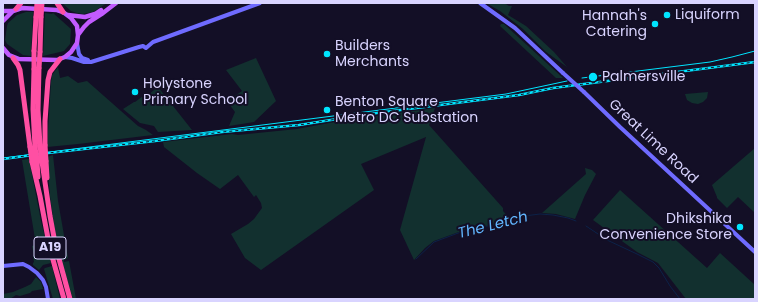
<!DOCTYPE html>
<html>
<head>
<meta charset="utf-8">
<style>
  body { margin:0 }
  #map { position:relative; width:758px; height:302px; overflow:hidden; background:#130f26; font-family:Poppins,sans-serif }
  canvas { display:block }
  .frame { position:absolute; inset:0; border:4px solid #d9d4ff; pointer-events:none }
</style>
</head>
<body>
<div id="map">
<canvas width="758" height="302"></canvas>
<div class="frame"></div>
</div>
<script>
const ctx = document.querySelector('canvas').getContext('2d');
ctx.lineJoin = 'round';
function paint(path, color) {
  ctx.fillStyle = color;
  ctx.fill(path, 'evenodd');
}
function poly(rows) {
  const path = new Path2D();
  for (const r of rows) {
    path.moveTo(r[0], r[1]);
    for (let i = 2; i < r.length; i += 2) path.lineTo(r[i], r[i + 1]);
  }
  return path;
}
function trace(path, color, width, dash) {
  ctx.strokeStyle = color;
  ctx.lineWidth = width;
  ctx.lineCap = dash ? 'butt' : 'round';
  ctx.setLineDash(dash || []);
  ctx.stroke(path);
}
function label(font, color, halo, rows, align = 'center') {
  ctx.font = font + ' Poppins,sans-serif';
  ctx.lineWidth = 4;
  ctx.setLineDash([]);
  ctx.textBaseline = 'middle';
  ctx.strokeStyle = halo;
  ctx.fillStyle = color;
  for (const [text, x, y, turn = 0] of rows) {
    ctx.save();
    ctx.translate(x, y);
    ctx.rotate((+turn || 0) * Math.PI / 180);
    ctx.textAlign = isNaN(turn) ? turn : align;
    if (halo) ctx.strokeText(text, 0, 0);
    ctx.fillText(text, 0, 0);
    ctx.restore();
  }
}
paint(poly([
  [62,3,107,3,93,12,83,14,77,13,71,11],
  [486,3,504,3,509,6,512,6,508,15,526,26,554,52,567,67,546,52,523,29,500,11],
  [26,12,33,12,31,56,23,55,7,44,5,40,7,26,8,23,17,15],
  [45,13,52,14,53,13,71,29,70,44,64,51,43,56],
  [501,24,504,24,563,78,556,78,500,26],
  [256,58,276,101,254,122,229,126,235,112,229,104,229,100,242,91,226,70],
  [58,67,60,78,68,76,78,83,87,81,138,126,146,130,153,135,78,144,47,147,51,82,52,75],
  [158,87,192,130,158,132,154,126,140,123,123,109,134,102,135,102,147,93,149,94],
  [708,92,707,98,703,102,698,104,692,103,687,100,685,94],
  [435,108,429,125,503,208,503,211,510,219,496,225,470,228,434,241,425,248,414,260,400,230,426,137,361,164,374,190,261,270,245,258,231,234,248,224,254,219,262,208,261,203,256,195,254,197,238,175,220,189,197,173,164,147,163,142,232,134,238,135,297,129,340,121],
  [755,148,755,213,738,197,727,208,717,198,717,197,712,185],
  [53,155,58,201,68,258,64,260,64,262,69,261,76,299,73,299,61,260,54,225,50,196,47,161,47,157],
  [29,159,41,221,51,263,43,265,39,270,33,265,33,263,34,262,33,256,34,255,32,246,36,245,22,160],
  [585,168,592,170,596,174,585,195,575,219,556,214,542,213,586,174],
  [620,190,707,268,720,253,755,285,755,299,686,299,658,263,637,252,593,220],
  [52,266,60,299,53,299,44,269,45,268],
  [36,277,41,282,43,289,32,291,30,293,20,296,16,295,10,299,3,299,3,294,13,292,25,287,31,284]
]), '#12302f');
trace(poly([
  [586,226,607,240,637,254,653,262,659,268,670,286,680,299],
  [416,259,434,242,461,232,487,226,496,226,513,219,524,216,540,214,553,215,568,218,576,221]
]), '#0c2248', 1);
trace(poly([
  [480,3,515,28,563,73],
  [77,43,79,54,82,58,88,60],
  [65,57,72,58,84,62,91,62,139,47,143,46,146,48,153,42,260,3],
  [584,92,620,127,755,252],
  [3,266,23,264,29,267,37,273,43,280,46,287,48,299]
]), '#6f6bff', 4);
trace(poly([
  [3,11,13,11],
  [68,15,85,17,95,14,101,10],
  [3,21,13,11,22,8,57,10,63,12,71,18,77,26,78,35,77,43,71,52,65,57,57,60,19,59,9,55,3,48],
  [78,35,84,27,89,22,103,13,116,3]
]), '#c25bff', 4.5);
trace(poly([
  [57,3,63,12],
  [16,9,21,3],
  [34,51,36,17],
  [40,52,41,17],
  [13,58,18,65,20,70,30,147],
  [39,68,38,110,40,146],
  [34,69,33,109,35,147],
  [45,145,45,121,48,80,50,72,60,59],
  [46,161,47,178],
  [32,162,40,196,50,249,64,299],
  [37,162,38,177],
  [42,162,50,216,56,248,70,299]
]), '#ff4fa3', 5);
trace(poly([
  [582,78,710,62,732,57,755,51],
  [3,158,506,94,567,81]
]), '#00e5ff', 1);
const rail = poly([
  [3,159,48,153,155,141,222,132,299,125,369,114,519,95,553,88,755,62]
]);
trace(rail, '#00e5ff', 2.5);
trace(rail, '#130f26', 1, [3]);
trace(poly([
  [563,73,584,92]
]), '#6f6bff', 4);
trace(poly([
  [36,17,37,3],
  [41,17,42,3],
  [39,68,40,52],
  [34,69,34,51],
  [45,145,46,161],
  [40,146,42,162],
  [30,147,32,162],
  [35,147,37,162]
]), '#ff4fa3', 5);
for (const [x, y, r, color] of [
  [667,15,4,"#00e5ff"],
  [655,24,4,"#00e5ff"],
  [327,54,4,"#00e5ff"],
  [593,77,5,"#00e5ff"],
  [135,92,4,"#00e5ff"],
  [327,110,4,"#00e5ff"],
  [740,227,4,"#00e5ff"]
]) {
  const dot = new Path2D();
  dot.arc(x, y, r, 0, 2 * Math.PI);
  ctx.fillStyle = color;
  ctx.fill(dot);
  trace(dot, '#130f26', 1.5);
}
for (const [x, y, w] of [
  [50,248,32]
]) {
  const box = new Path2D();
  box.roundRect(x - w / 2, y - 11, w, 22, 3);
  ctx.fillStyle = '#130f26';
  ctx.fill(box);
  trace(box, '#d9d4ff', 1);
}
label('bold 13px', '#d9d4ff', null, [
  ["A19",50,248]
]);
label('14px', '#d9d4ff', '#130f26', [
  ["Liquiform",675,15],
  ["Hannah's",647,16,"right"],
  ["Catering",647,32,"right"],
  ["Builders",335,46],
  ["Merchants",335,62],
  ["Palmersville",602,77],
  ["Holystone",143,84],
  ["Primary School",143,100],
  ["Benton Square",335,102],
  ["Metro DC Substation",335,118],
  ["Dhikshika",732,219,"right"],
  ["Convenience Store",732,235,"right"]
], 'left');
label('14px', '#d9d4ff', '#130f26', [
  ["Great Lime Road",653,142,43]
]);
label('italic 15px', '#62b6ff', '#130f26', [
  ["The Letch",493,226,-14]
]);
</script>
</body>
</html>
